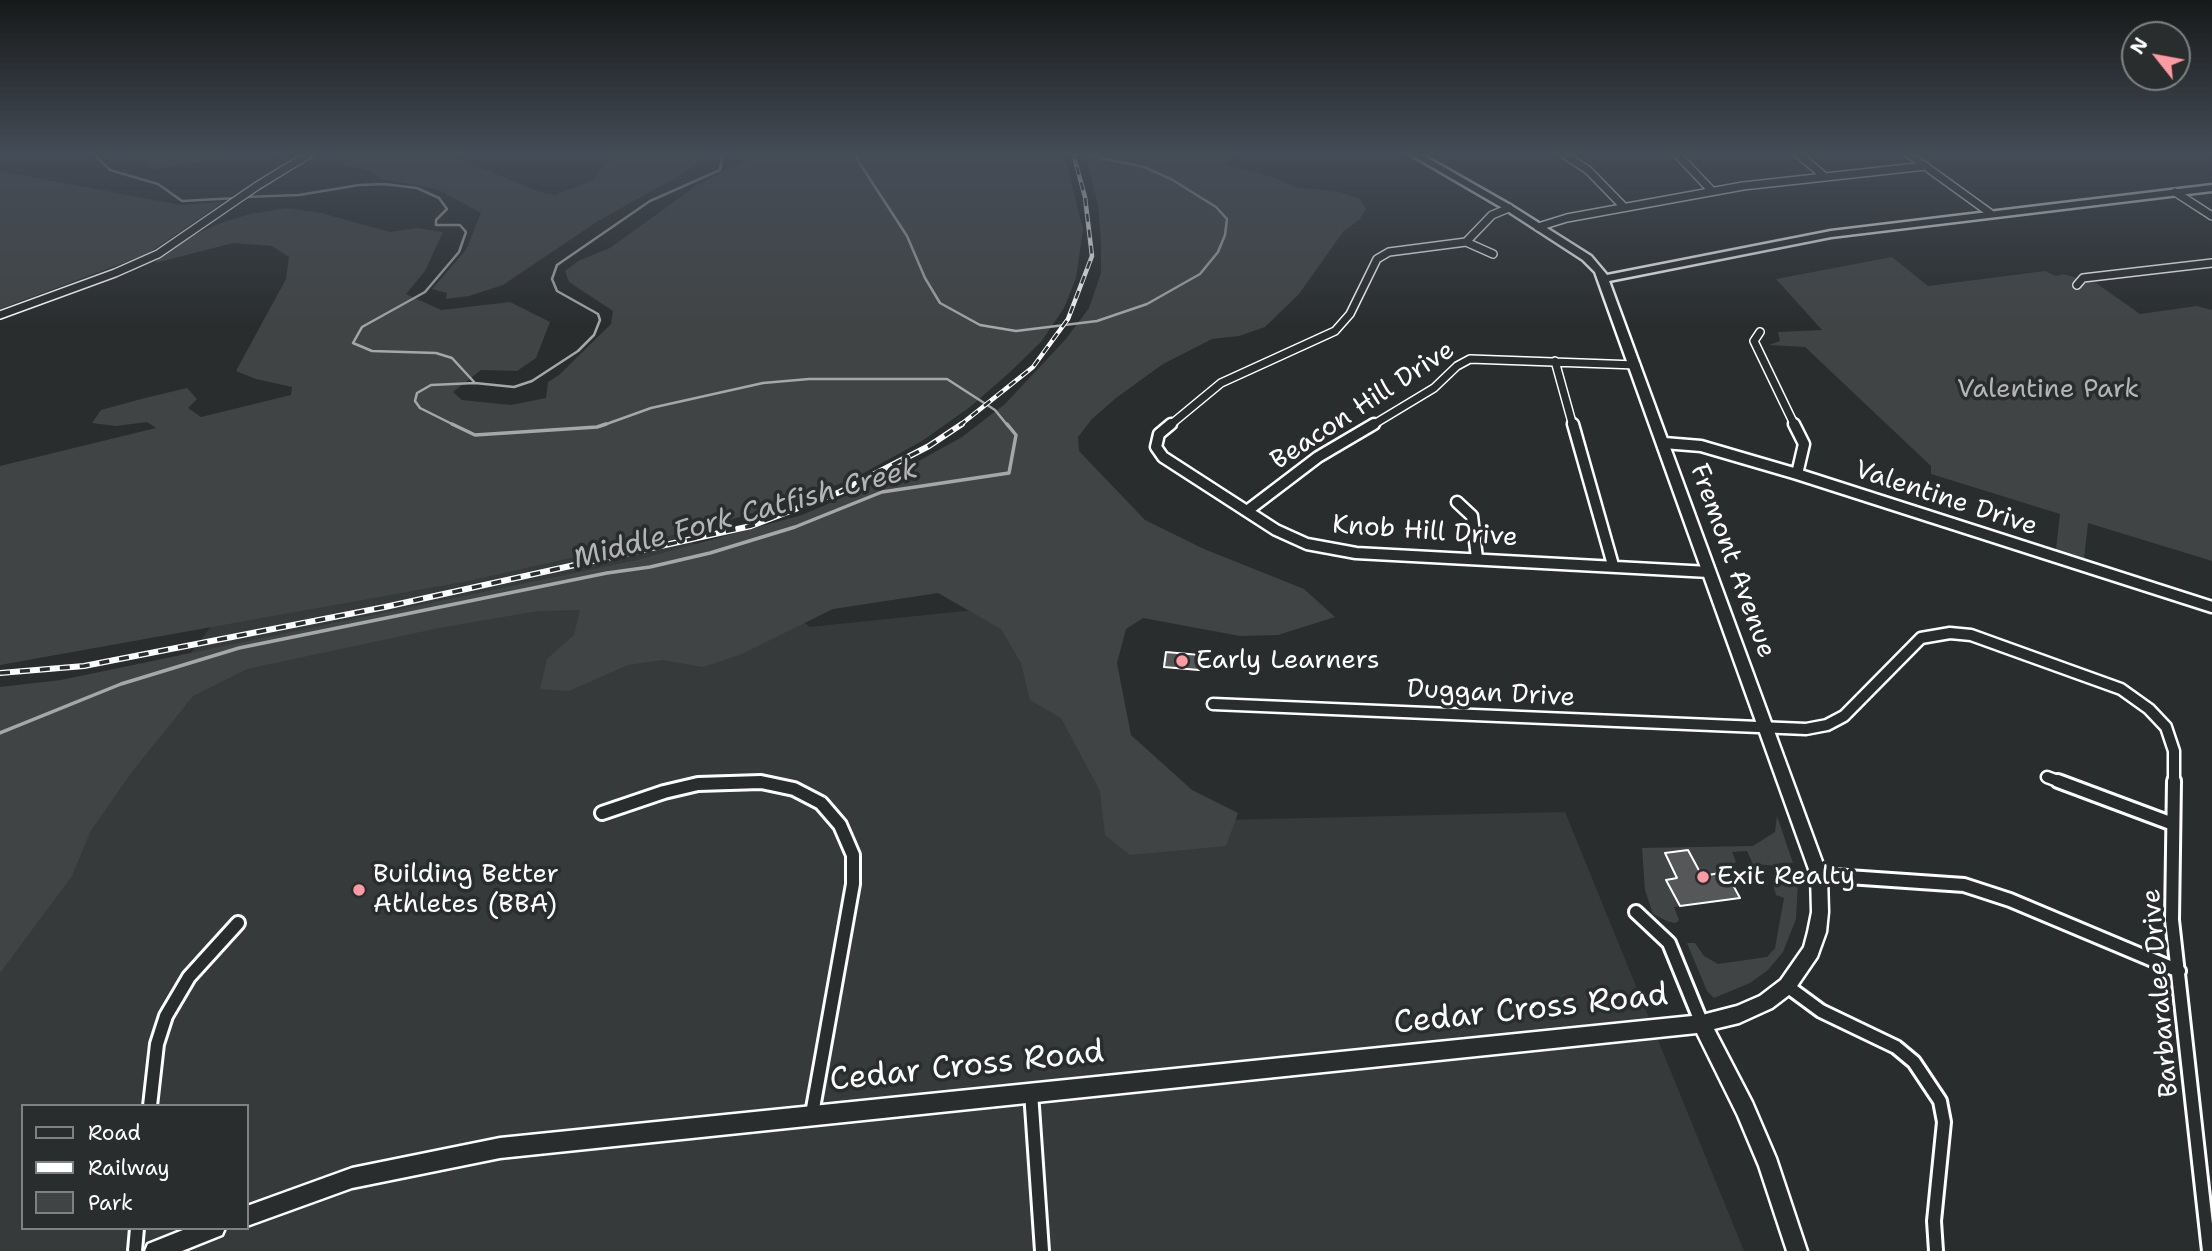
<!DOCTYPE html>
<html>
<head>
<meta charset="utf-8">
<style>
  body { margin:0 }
  #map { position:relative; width:2212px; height:1251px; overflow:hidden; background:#2a2d2e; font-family:"Shantell Sans",sans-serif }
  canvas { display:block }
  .legend { position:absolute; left:21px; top:1104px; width:228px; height:126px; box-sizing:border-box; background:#2a2d2e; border:2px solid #7f8182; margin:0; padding:9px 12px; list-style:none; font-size:21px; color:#fff }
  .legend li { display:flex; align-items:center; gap:14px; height:35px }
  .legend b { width:35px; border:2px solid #7f8182 }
  .north { position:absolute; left:2121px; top:21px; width:70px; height:70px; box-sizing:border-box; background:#2a2d2e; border:2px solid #7f8182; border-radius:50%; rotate:301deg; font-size:19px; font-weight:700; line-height:28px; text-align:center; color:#fff }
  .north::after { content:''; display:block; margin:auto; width:24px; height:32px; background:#ff9aa2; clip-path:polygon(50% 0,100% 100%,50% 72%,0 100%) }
</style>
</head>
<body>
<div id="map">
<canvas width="2212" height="1251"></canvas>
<ul class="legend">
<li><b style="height:9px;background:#2a2d2e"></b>Road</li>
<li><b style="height:9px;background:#fff"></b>Railway</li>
<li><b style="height:19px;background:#414445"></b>Park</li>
</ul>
<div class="north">N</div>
</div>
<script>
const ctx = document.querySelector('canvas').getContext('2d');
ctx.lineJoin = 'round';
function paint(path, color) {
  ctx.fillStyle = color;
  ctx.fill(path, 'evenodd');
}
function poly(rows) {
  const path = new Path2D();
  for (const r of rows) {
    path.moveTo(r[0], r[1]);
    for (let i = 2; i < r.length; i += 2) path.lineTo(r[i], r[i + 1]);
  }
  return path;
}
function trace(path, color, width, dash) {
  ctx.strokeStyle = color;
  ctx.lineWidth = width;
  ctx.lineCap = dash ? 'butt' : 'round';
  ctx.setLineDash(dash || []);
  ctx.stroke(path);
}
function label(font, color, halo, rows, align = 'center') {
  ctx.font = font + ' "Shantell Sans",sans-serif';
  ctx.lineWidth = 7;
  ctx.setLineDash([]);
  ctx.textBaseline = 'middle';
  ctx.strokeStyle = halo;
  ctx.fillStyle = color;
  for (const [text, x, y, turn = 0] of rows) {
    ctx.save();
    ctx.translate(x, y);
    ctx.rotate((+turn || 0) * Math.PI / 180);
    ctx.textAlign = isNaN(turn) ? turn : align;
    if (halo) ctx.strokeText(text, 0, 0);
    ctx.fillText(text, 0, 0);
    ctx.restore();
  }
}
paint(poly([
  [678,532,810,627,1090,598,1135,822,1565,812,1744,1251,0,1251,0,908,212,625],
  [23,1106,247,1106,247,1228,23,1228]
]), '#373a3b');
paint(poly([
  [119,153,278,153,267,156,243,155,153,169],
  [340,153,444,153,540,192,555,195,593,180,605,164,620,153,712,153,679,176,598,221,503,285,469,296,446,299,447,293,432,289,466,250,481,213,437,189,381,179,369,170,337,163],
  [759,153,1064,153,1083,229,1076,278,1064,308,1041,342,1009,373,970,407,922,441,851,480,774,507,695,530,468,581,0,665,0,466,156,428,147,422,116,426,92,423,101,410,145,398,187,388,197,399,188,408,201,417,291,395,292,387,256,379,236,371,286,279,289,257,272,246,233,243,155,263,163,254,194,235,221,223,250,214,287,208,321,213,390,232,417,228,443,232,425,271,406,294,441,310,510,302,550,322,536,358,517,371,481,370,453,392,462,400,511,405,546,398,548,382,559,375,611,324,613,311,569,282,565,271,578,261,610,248,697,185],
  [1085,153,1236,153,1224,165,1261,173,1297,187,1339,192,1360,199,1366,209,1359,220,1343,232,1299,294,1265,327,1239,336,1212,339,1163,364,1116,398,1092,419,1078,437,1079,451,1145,520,1204,549,1304,589,1335,617,1278,635,1240,636,1143,618,1126,629,1117,663,1131,735,1192,790,1238,813,1226,846,1130,855,1105,835,1100,791,1061,718,1030,700,1021,663,1001,629,938,593,833,609,742,654,703,667,662,660,628,665,569,691,540,689,547,659,574,635,580,610,538,611,439,628,247,669,193,696,131,773,90,832,72,876,0,973,0,687,61,680,637,560,802,515,890,477,962,437,1005,404,1065,340,1089,308,1101,273,1101,241,1098,205],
  [0,171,181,205,223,202,147,254,0,309],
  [1892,257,1928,286,2045,271,2056,276,2063,274,2096,283,2140,314,2197,306,2212,310,2212,561,2088,523,2084,559,2056,550,2060,514,1931,474,1931,466,1805,347,1769,345,1780,341,1778,332,1822,330,1776,279],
  [1777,816,1793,863,1779,863,1779,866,1753,864,1747,851,1732,852,1736,862,1726,869,1726,872,1702,876,1688,850,1665,853,1677,878,1667,880,1680,906,1674,907,1679,920,1676,923,1669,922,1653,914,1645,890,1642,848,1753,846,1775,832],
  [1781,880,1798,882,1796,919,1783,952,1768,970,1750,983,1714,998,1707,991,1687,943,1695,943,1704,956,1718,964,1767,957,1775,948,1784,898,1776,895,1773,884]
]), '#414445');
trace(poly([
  [93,153,110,170,158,184,182,201,237,198],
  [770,153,784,153],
  [853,153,907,236,925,278,940,303,980,325,1016,331,1097,321,1147,304,1200,274,1218,252,1225,235,1227,219,1216,207,1171,179,1144,167,1077,153],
  [245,197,299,195,359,185,384,184,417,188,439,198,447,209,436,220,436,225,460,225,466,232,459,252,425,292,362,327,353,343,372,351,436,353,452,358,475,383],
  [456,426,420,408,415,401,417,393,431,385,475,383,514,387,532,381,578,351,594,335,600,320,598,314,557,291,552,279,557,265,650,201,720,170,723,153],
  [601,426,651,408,763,383,809,379,947,379,995,410,1008,426]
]), '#a6a7a7', 2.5);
trace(poly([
  [452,424,475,435,597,427,606,424],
  [0,733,121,684,239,648,607,573,650,567,710,553,795,527,882,492,1009,473,1016,435,1007,424]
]), '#a6a7a7', 3.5);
const building = poly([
  [1166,652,1200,655,1199,670,1164,667,1166,652],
  [1688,850,1702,876,1726,872,1740,898,1680,906,1666,880,1677,878,1665,853,1688,850]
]);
paint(building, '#555758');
trace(building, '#fff', 2);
const streetFar2 = poly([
  [1562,153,1588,170,1624,207],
  [1676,153,1712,191],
  [1797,153,1824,176],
  [1907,153,1990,213],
  [2175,192,2212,216],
  [1538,227,1567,218,1743,186,1926,166],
  [1466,242,1493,254],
  [2077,285,2083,278,2212,263],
  [0,315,115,273,158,254,257,186,311,153],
  [1760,332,1754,341,1795,426],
  [1555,361,1573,426],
  [1169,426,1221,383,1335,331,1350,314,1377,259,1389,252,1466,242,1492,215,1509,208],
  [1371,426,1434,388,1457,366,1470,359,1636,365]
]);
const streetFar1 = poly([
  [1171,424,1159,434,1156,447,1163,457,1276,530,1307,544,1356,553,1709,572],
  [1573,424,1613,565],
  [1794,424,1804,444,1797,474],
  [1664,443,1701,446,1797,474,2212,607],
  [1457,502,1472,516,1477,558],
  [1247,511,1318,457,1374,424],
  [1213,704,1806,729,1827,725,1844,716,1921,638,1950,633,1971,635,2121,689,2149,709,2166,727,2174,751,2174,783],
  [2047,777,2063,783],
  [732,783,765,783]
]);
const street = poly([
  [2058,781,2173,824],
  [2174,781,2172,920,2209,1251],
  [602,813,664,792,698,784,761,782,794,789,821,803,840,825,853,855,853,884,812,1114],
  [1819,875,1964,885,2010,900,2179,971],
  [1636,912,1669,943,1702,1024],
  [1787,986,1821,1011,1896,1047,1914,1062,1940,1101,1944,1122,1934,1221,1936,1251],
  [1031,1092,1042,1251],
  [150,1106,157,1044,166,1016,189,977,238,923],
  [135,1251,137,1228]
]);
const secondary = poly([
  [1408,153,1419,153,1512,206,1591,256,1607,275,1831,231,2212,185,2212,191,1831,237,1609,281,1827,875,1828,912,1826,932,1817,957,1793,992,1772,1008,1739,1023,1714,1029,1752,1102,1776,1158,1807,1251,1787,1251,1759,1166,1738,1116,1697,1033,500,1158,352,1188,247,1226,247,1206,352,1168,500,1138,1702,1015,1737,1006,1760,996,1781,980,1804,947,1808,932,1812,912,1811,875,1595,272,1583,260,1506,210,1408,153],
  [188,1228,225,1228,222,1235,182,1251,145,1251,148,1244,188,1228]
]);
trace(streetFar2, '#fff', 10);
trace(streetFar1, '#fff', 15);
trace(street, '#fff', 18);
trace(secondary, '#fff', 5);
trace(streetFar2, '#2a2d2e', 7);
trace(streetFar1, '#2a2d2e', 10);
trace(street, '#2a2d2e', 12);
paint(secondary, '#2a2d2e');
const railFar1 = poly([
  [959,426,1033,367,1068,319,1092,256,1085,197,1073,153]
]);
const rail = poly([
  [0,673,84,666,385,607,751,526,840,492,929,446,962,424]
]);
trace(railFar1, '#fff', 4.5);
trace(rail, '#fff', 6);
trace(railFar1, '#2a2d2e', 2.5, [8]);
trace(rail, '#2a2d2e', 3.5, [10]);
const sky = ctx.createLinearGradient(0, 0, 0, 328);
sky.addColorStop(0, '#171919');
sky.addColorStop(0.47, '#444c57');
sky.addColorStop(1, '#444c5700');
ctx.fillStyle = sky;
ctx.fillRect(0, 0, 2212, 328);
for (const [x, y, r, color] of [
  [1182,661,7,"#ff9aa2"],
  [1703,877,7,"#ff9aa2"],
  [359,890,7,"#ff9aa2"]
]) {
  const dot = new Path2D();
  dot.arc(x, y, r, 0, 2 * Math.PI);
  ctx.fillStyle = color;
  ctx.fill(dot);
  trace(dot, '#2a2d2e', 2.5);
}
label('26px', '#b3b4b5', '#2a2d2e', [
  ["Valentine Park",2048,390]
]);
label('26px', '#fff', '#2a2d2e', [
  ["Beacon Hill Drive",1363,406,-33],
  ["Valentine Drive",1946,499,18],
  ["Knob Hill Drive",1425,532,4],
  ["Fremont Avenue",1732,561,70],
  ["Duggan Drive",1491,694,3],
  ["Barbaralee Drive",2161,993,-95]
]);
label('26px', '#fff', '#2a2d2e', [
  ["Early Learners",1196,661],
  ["Building Better",373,875],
  ["Athletes (BBA)",373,905],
  ["Exit Realty",1717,877]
], 'left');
label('italic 28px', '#b4b6b6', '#2a2d2e', [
  ["Middle Fork Catfish Creek",746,515,-15]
]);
label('32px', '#fff', '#2a2d2e', [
  ["Cedar Cross Road",1531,1010,-6],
  ["Cedar Cross Road",967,1067,-6]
]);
</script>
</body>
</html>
